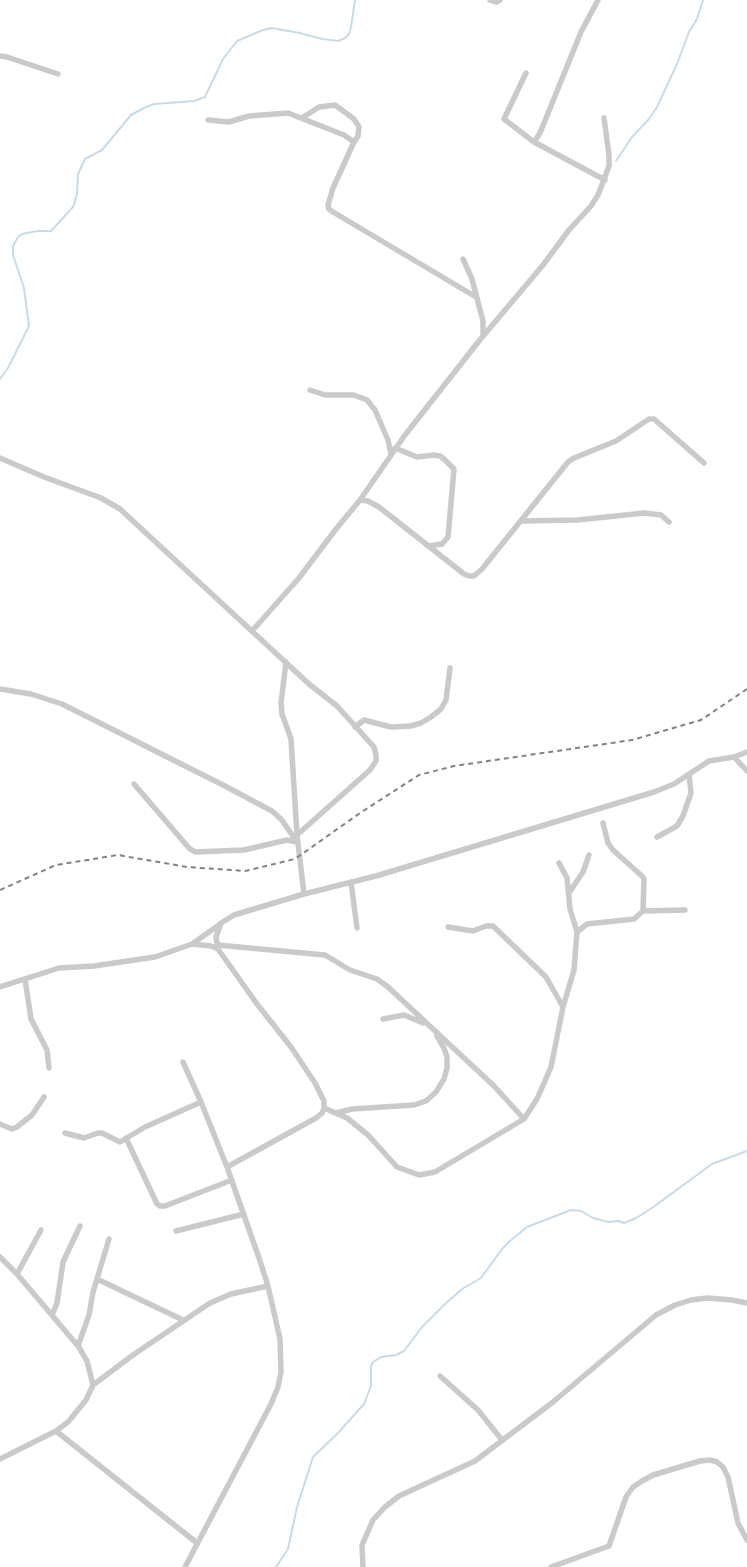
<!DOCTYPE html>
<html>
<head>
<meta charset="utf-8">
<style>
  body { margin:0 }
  canvas { display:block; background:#fff }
</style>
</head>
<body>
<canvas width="747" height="1567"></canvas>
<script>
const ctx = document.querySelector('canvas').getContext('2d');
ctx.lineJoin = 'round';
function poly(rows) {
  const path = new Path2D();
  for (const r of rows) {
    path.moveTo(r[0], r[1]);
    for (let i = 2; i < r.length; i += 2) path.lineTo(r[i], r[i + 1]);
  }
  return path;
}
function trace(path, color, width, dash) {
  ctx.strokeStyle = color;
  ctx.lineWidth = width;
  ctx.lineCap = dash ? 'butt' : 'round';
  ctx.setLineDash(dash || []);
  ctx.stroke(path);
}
trace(poly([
  [616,161,632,137,649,119,657,107,677,64,689,32,697,19,703,0],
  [0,379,8,368,29,326,24,288,13,255,13,246,18,237,22,234,37,231,51,231,73,207,77,194,78,174,85,159,102,150,131,115,144,108,154,104,194,101,205,97,223,59,237,41,263,30,272,28,300,33,322,39,338,41,345,38,349,34,351,27,355,0],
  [276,1567,288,1549,297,1507,313,1457,338,1433,364,1404,371,1386,371,1366,373,1362,381,1357,396,1355,404,1351,422,1327,445,1304,462,1289,481,1278,502,1249,510,1241,527,1227,571,1210,581,1211,593,1218,608,1222,619,1221,624,1223,636,1218,652,1208,712,1164,747,1151]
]), '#cadbe8', 2);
trace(poly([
  [490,0,497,2,500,0],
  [598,0,581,32,540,133,534,142,605,180],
  [0,56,7,57,58,74],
  [526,73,504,119,534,142],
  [302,118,319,107,335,105,354,119,359,127,358,136,354,142,333,188,328,205,329,209,333,212,476,297],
  [208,120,229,122,249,116,288,113,344,135,354,142],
  [463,259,472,279,483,321,483,335],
  [310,390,325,395,354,395,367,400,375,410,388,440,391,454],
  [395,448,417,457,434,455,440,456,445,460,454,469,448,537,442,544,429,546],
  [0,458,44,477,101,498,120,509,309,684,337,706,374,747,376,755,376,761,370,770,297,835],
  [360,500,368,501,379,507,464,574,469,576,474,576,482,569,568,462,574,458,616,441,649,419,654,419,704,463],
  [521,521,578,520,644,513,661,515,669,522],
  [252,631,299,578,336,529,360,500,405,435,479,341,543,265,569,230,591,206,598,195,609,166,609,155,604,118],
  [286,662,281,703,282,714,291,739,297,835,304,894],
  [0,689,31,694,62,704,223,785,272,811,281,819,297,842],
  [355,727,364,720,391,727,411,726,421,723,431,717,441,709,446,700,450,668],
  [734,757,747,771],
  [134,784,189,848,195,852,244,850,287,840,297,842],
  [603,823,608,843,613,850,643,877,644,880,643,911],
  [657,837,677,826,683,816,691,793,689,774],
  [351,882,357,928],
  [569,893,583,872,589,855],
  [448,927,473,931,486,926,493,926,546,977,563,1007],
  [577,932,587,924,634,919,643,911,685,910],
  [192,944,211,946,218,949],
  [217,945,325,955,350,970,377,979,388,987,494,1086,524,1119],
  [25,979,31,1019,47,1050,49,1068],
  [0,987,59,968,94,966,155,957,192,944,219,925],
  [383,1019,404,1015,423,1023],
  [183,1062,201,1102],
  [324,1108,347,1118,368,1135,397,1167,419,1175,435,1172,524,1119,537,1099,551,1067,563,1007,574,970,577,932,570,909,567,878,559,863],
  [336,1113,352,1109,414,1105,426,1101,436,1092,444,1079,447,1068,447,1057,444,1048,437,1036],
  [0,1124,12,1129,17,1127,32,1115,44,1097],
  [65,1133,84,1138,98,1133,102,1133,120,1142,145,1127,201,1102,227,1167,259,1258,268,1286,280,1339,281,1372,278,1387,271,1404,185,1567],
  [126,1138,157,1204,160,1206,165,1206,232,1180],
  [227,1167,316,1118,322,1113,324,1108,324,1101,315,1083,291,1047,257,1004,218,949,216,937,221,923,234,915,304,894,376,876,654,792,674,784,709,761,734,757,747,752],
  [176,1231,244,1214],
  [0,1257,17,1274,78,1346,87,1361,93,1385,86,1400,68,1422,56,1431,0,1459],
  [17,1274,41,1230],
  [97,1279,183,1320],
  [52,1315,57,1303,63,1262,80,1226],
  [78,1346,89,1315,93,1292,109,1239],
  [440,1376,478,1410,502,1440],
  [93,1385,133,1355,210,1303,231,1294,268,1286],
  [56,1431,197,1543],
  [363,1567,362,1545,373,1520,385,1507,399,1496,475,1461,553,1402,656,1315,675,1305,691,1300,707,1298,732,1300,747,1303],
  [551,1567,609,1546,626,1497,633,1487,642,1481,653,1475,700,1461,710,1460,717,1462,723,1467,728,1477,738,1523,747,1540]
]), '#cacaca', 5.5);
trace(poly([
  [0,890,56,865,118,855,187,867,245,871,295,859,360,813,419,775,454,766,632,740,701,720,747,689]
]), '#828282', 2, [5, 4]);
</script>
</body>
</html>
